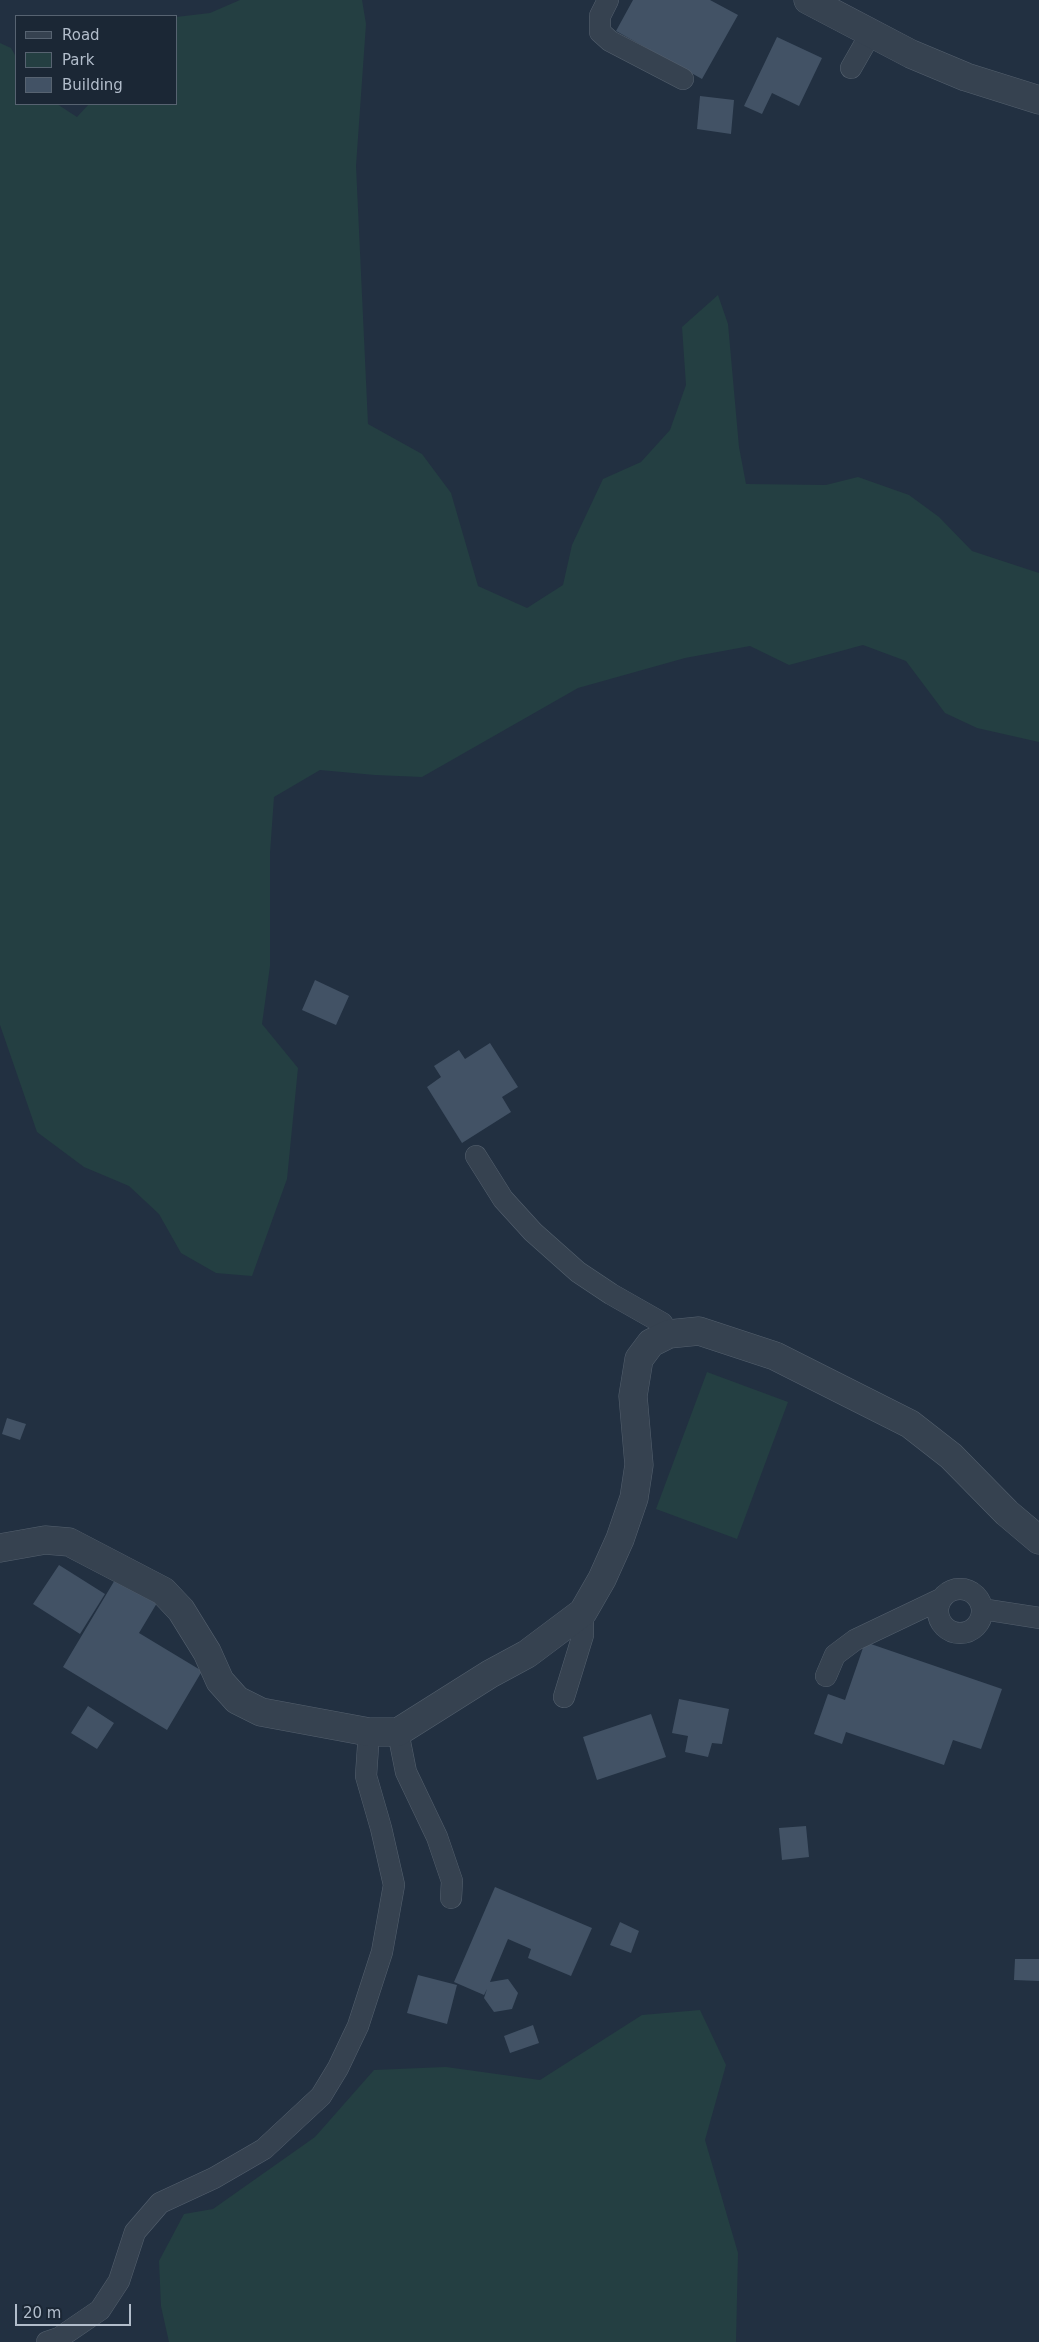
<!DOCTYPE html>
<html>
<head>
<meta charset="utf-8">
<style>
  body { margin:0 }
  #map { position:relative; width:1039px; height:2342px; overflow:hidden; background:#223041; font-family:"DejaVu Sans",sans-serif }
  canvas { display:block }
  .legend { position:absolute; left:15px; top:15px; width:162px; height:90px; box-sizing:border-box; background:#1b2735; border:1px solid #576371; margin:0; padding:6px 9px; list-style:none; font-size:15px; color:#b2bdcb }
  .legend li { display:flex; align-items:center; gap:10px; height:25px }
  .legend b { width:25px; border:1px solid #576371 }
  .scale { position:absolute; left:15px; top:2304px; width:116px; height:22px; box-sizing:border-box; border:2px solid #b2bdcb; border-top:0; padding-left:6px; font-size:15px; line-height:18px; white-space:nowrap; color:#b2bdcb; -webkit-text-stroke:4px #1b2735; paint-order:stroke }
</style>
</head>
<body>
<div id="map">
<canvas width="1039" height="2342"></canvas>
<ul class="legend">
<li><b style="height:6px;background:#364250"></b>Road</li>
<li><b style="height:14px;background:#243f42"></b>Park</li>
<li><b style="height:14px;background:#425265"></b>Building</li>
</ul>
<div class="scale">20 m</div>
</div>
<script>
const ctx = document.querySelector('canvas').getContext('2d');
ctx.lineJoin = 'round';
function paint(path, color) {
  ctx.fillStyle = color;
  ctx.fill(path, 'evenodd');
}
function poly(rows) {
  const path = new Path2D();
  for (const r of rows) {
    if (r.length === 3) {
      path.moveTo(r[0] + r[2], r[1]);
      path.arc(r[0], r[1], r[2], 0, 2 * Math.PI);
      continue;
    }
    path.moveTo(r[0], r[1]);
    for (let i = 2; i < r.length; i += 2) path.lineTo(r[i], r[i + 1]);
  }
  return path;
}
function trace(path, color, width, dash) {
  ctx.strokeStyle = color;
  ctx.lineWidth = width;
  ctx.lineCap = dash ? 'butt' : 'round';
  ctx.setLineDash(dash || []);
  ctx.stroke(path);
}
paint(poly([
  [240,0,362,0,366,24,356,166,368,424,422,454,451,493,478,586,527,608,563,585,572,545,603,479,641,462,670,430,686,385,682,327,718,295,728,324,739,447,746,484,826,485,858,477,909,495,939,517,972,551,1039,573,1039,742,977,728,945,713,906,661,863,645,789,665,750,646,685,658,578,688,422,777,375,775,320,770,274,797,270,853,270,966,262,1024,298,1068,287,1179,252,1276,216,1273,181,1253,159,1214,129,1186,84,1167,37,1132,0,1025,0,43,11,48,16,57,16,104,57,104,77,117,89,104,176,104,176,17,210,13],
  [707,1372,788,1402,737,1539,656,1509],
  [700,2010,726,2065,705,2140,738,2253,736,2342,169,2342,161,2306,159,2261,184,2214,213,2209,315,2137,374,2070,446,2067,540,2080,642,2015]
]), '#243f42');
paint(poly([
  [633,0,710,0,738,15,702,79,616,31],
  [777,37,822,58,799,106,772,93,762,114,744,106],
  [700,96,734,100,731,134,697,129],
  [315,980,349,996,336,1025,302,1010],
  [490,1043,518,1087,502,1097,511,1112,462,1143,427,1087,441,1077,434,1066,459,1050,465,1059],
  [7,1418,26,1424,20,1440,2,1434],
  [59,1565,105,1594,80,1634,33,1604],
  [116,1578,157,1603,139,1633,202,1671,167,1730,63,1667],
  [865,1642,1002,1689,981,1749,953,1740,944,1765,846,1732,842,1744,814,1734,828,1694,845,1700],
  [679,1699,729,1709,722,1744,712,1743,708,1757,685,1752,688,1736,672,1733],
  [88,1706,114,1723,97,1749,71,1733],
  [651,1714,666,1757,597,1780,583,1737],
  [806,1826,809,1857,782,1860,779,1828],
  [495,1887,592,1928,571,1976,528,1958,531,1949,508,1939,490,1982,508,1979,518,1993,512,2009,494,2012,484,1998,487,1989,484,1995,454,1982],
  [620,1922,639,1931,631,1953,610,1945],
  [1015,1959,1039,1959,1039,1981,1014,1980],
  [418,1975,457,1985,447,2024,407,2013],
  [533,2025,539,2043,510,2053,504,2036]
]), '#425265');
const service = poly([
  [608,0,600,16,600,32,610,41,683,79],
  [851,68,871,33],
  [476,1156,503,1199,533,1232,578,1272,611,1294,662,1323,669,1334],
  [960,1611,22],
  [982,1609,1039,1618],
  [826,1676,835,1655,855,1640,941,1599],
  [564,1697,583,1635,583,1612],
  [398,1732,406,1772,437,1837,452,1881,451,1898],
  [47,2342,59,2338,100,2310,119,2281,135,2232,160,2203,214,2178,264,2149,321,2096,338,2068,358,2026,382,1952,394,1885,381,1828,366,1776,369,1732]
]);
const minor = poly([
  [808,0,911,54,966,77,1039,100],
  [0,1548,45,1540,69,1542,163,1591,181,1610,207,1652,220,1681,237,1700,261,1712,369,1732,398,1732,490,1674,527,1654,583,1612,602,1579,620,1539,634,1498,639,1465,633,1396,639,1359,651,1343,669,1334,699,1331,775,1356,910,1424,951,1456,1007,1513,1039,1540]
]);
trace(service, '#54606e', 22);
trace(minor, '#54606e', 29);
trace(service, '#364250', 21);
trace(minor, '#364250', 28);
</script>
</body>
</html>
